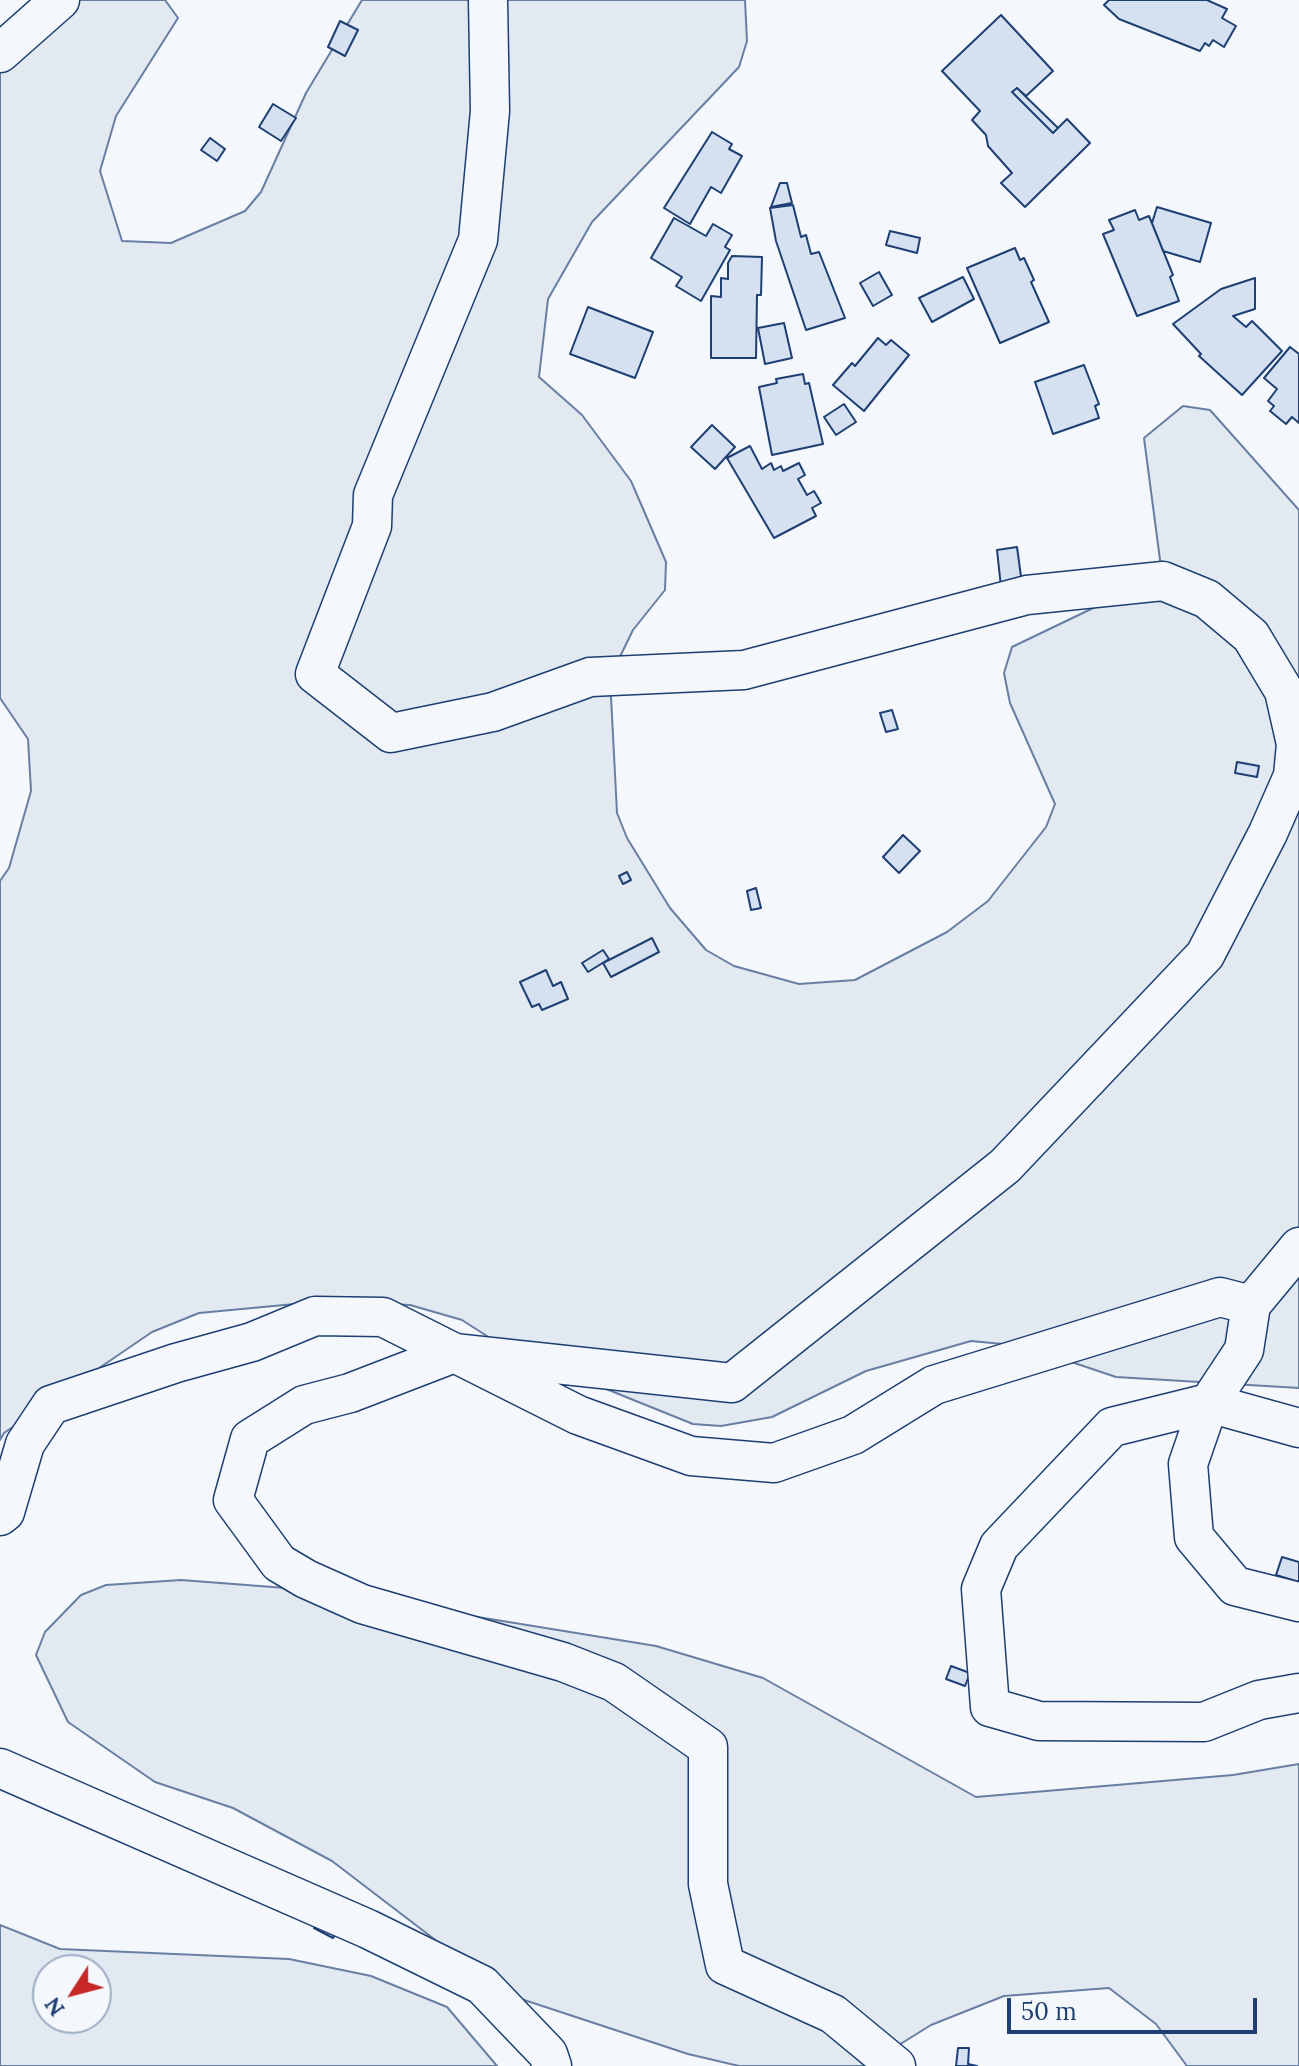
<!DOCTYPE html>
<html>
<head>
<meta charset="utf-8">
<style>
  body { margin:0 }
  #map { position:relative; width:1299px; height:2066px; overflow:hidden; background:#f4f7fb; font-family:Lora,serif }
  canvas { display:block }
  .north { position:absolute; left:32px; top:1954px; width:80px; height:80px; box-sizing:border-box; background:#f4f7fb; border:2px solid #9eadc5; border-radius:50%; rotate:234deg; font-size:22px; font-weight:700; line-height:32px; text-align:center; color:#1d3f73 }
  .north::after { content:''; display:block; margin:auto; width:28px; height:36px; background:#c62828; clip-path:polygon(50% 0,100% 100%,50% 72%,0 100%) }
  .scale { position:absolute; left:1007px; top:1998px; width:250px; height:36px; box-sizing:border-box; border:4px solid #1d3f73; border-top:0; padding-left:10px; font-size:24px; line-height:28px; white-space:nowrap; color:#1d3f73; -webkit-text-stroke:6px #f4f7fb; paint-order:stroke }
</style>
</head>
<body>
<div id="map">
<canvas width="1299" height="2066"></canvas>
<div class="north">N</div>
<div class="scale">50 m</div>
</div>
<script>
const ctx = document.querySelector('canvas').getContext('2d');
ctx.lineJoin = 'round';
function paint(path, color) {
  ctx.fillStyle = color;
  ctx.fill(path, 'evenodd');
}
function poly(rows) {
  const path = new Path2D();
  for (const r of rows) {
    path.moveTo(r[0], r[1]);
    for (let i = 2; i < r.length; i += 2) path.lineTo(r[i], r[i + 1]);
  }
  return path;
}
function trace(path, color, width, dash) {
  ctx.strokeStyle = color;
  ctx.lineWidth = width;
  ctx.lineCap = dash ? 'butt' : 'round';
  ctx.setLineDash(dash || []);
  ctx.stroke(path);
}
const green = poly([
  [67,0,165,0,178,18,116,116,100,171,122,241,171,243,245,211,261,192,306,93,362,0,745,0,747,41,739,67,592,222,548,299,539,377,582,415,631,481,666,562,665,590,633,630,610,677,617,813,627,838,670,908,706,950,734,966,799,984,855,980,947,932,988,901,1046,827,1055,804,1010,703,1004,673,1012,647,1162,575,1144,438,1183,406,1210,410,1299,510,1299,1388,1116,1377,1024,1346,971,1341,866,1371,772,1417,721,1426,693,1424,507,1349,462,1320,410,1305,327,1301,199,1313,152,1332,4,1433,0,1440,0,881,9,868,31,791,28,739,0,698,0,61,67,0],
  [181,1580,312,1590,656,1646,763,1678,976,1797,1233,1775,1299,1764,1299,2066,1187,2066,1156,2024,1109,1988,1004,1996,931,2025,865,2066,739,2066,688,2054,506,1994,332,1861,233,1808,155,1782,68,1722,36,1655,45,1632,81,1595,106,1585,181,1580],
  [0,1925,60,1949,289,1959,371,1976,447,2007,497,2066,0,2066,0,1925],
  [48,1970,96,1970,96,2018,48,2018,48,1970]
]);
paint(green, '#e3e9f0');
trace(green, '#687fa3', 2);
const building = poly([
  [1109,0,1207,0,1227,9,1222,18,1236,26,1224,47,1213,40,1209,46,1205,43,1200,51,1119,19,1104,5,1109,0],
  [1001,15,1053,71,1026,96,1017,88,1012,92,1053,133,1067,119,1090,143,1025,207,1001,183,1012,173,988,146,986,135,972,120,980,111,942,71,1001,15],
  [340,21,358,30,345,56,328,47,340,21],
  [1017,88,1058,128,1053,133,1012,92,1017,88],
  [273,104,296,118,281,141,259,127,273,104],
  [712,132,732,144,729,149,742,156,721,193,711,187,690,224,664,208,712,132],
  [210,138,225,149,217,161,201,150,210,138],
  [780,183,787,183,792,203,771,207,780,183],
  [793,205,801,237,806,235,811,254,819,252,845,318,806,330,776,241,770,208,793,205],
  [1157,207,1211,223,1200,262,1163,251,1152,223,1157,207],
  [1135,210,1139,220,1149,216,1173,275,1170,277,1179,301,1137,316,1103,234,1114,230,1109,220,1135,210],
  [674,218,706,236,713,224,732,235,725,247,730,250,701,301,676,286,682,277,651,258,674,218],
  [890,231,920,238,917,253,886,245,890,231],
  [1015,248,1020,260,1024,258,1034,280,1031,282,1049,322,1000,343,967,268,1015,248],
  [732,256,762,257,761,295,757,295,756,358,711,358,711,296,721,297,721,278,728,279,728,263,732,256],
  [879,272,892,295,873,306,860,283,879,272],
  [963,277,974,299,932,322,919,298,963,277],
  [1255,278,1255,309,1233,316,1246,327,1252,321,1282,351,1242,395,1199,356,1201,354,1173,324,1221,289,1255,278],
  [588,307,653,332,635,378,570,354,588,307],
  [784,323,792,358,765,364,758,328,784,323],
  [878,338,886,345,891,340,909,355,864,411,833,385,852,363,855,366,878,338],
  [1290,347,1299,354,1299,423,1292,417,1286,424,1270,411,1274,406,1268,401,1277,389,1264,378,1290,347],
  [1084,365,1099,404,1095,406,1099,418,1053,434,1035,382,1084,365],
  [803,374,805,384,809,383,823,444,772,455,759,387,777,383,776,379,803,374],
  [844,404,856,422,836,435,824,417,844,404],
  [712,425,735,447,715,469,691,447,712,425],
  [750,446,762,469,771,463,774,470,781,466,783,471,799,463,805,475,798,479,807,495,814,491,821,503,812,508,816,516,774,538,727,458,750,446],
  [1017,547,1022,584,1001,587,997,550,1017,547],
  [892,710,898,729,886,732,880,713,892,710],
  [1237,762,1259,766,1257,777,1235,773,1237,762],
  [903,835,920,851,899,873,883,857,903,835],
  [627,872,631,880,623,884,619,876,627,872],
  [756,888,761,908,751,910,747,891,756,888],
  [652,938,659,952,611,977,603,963,652,938],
  [603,950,609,959,588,972,582,963,603,950],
  [546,970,553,986,561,982,568,999,542,1010,539,1004,532,1007,520,982,546,970],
  [1282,1557,1299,1562,1299,1582,1276,1575,1282,1557],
  [951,1666,970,1673,965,1686,946,1679,951,1666],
  [319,1918,338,1928,333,1938,314,1928,319,1918],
  [958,2048,969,2048,968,2064,977,2066,956,2066,958,2048]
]);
paint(building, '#d5e0f0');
trace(building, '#1d3f73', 2);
const minor = poly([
  [488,0,490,111,478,240,373,495,372,526,315,674,391,733,493,712,590,677,744,670,1027,595,1163,581,1207,599,1251,636,1284,691,1296,744,1293,776,1268,833,1205,955,1005,1166,732,1383,454,1353,350,1393,304,1405,250,1439,233,1500,279,1563,306,1579,362,1604,563,1662,614,1682,708,1747,708,1884,725,1965,833,2014,896,2066],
  [0,53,60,0],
  [1299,1247,1251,1305,1244,1350,1209,1403,1188,1464,1194,1537,1235,1586,1299,1602],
  [1299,1428,1209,1403,1112,1427,999,1546,981,1589,990,1707,1039,1721,1204,1722,1259,1700,1299,1693],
  [0,1516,5,1512,25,1444,51,1405,176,1363,252,1342,315,1316,383,1317,578,1415,691,1456,774,1463,853,1435,934,1385,1220,1297,1251,1305],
  [0,1768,368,1929,482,1985,548,2054,552,2066]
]);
trace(minor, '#1d3f73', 41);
trace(minor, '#f4f7fb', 38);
</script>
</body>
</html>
